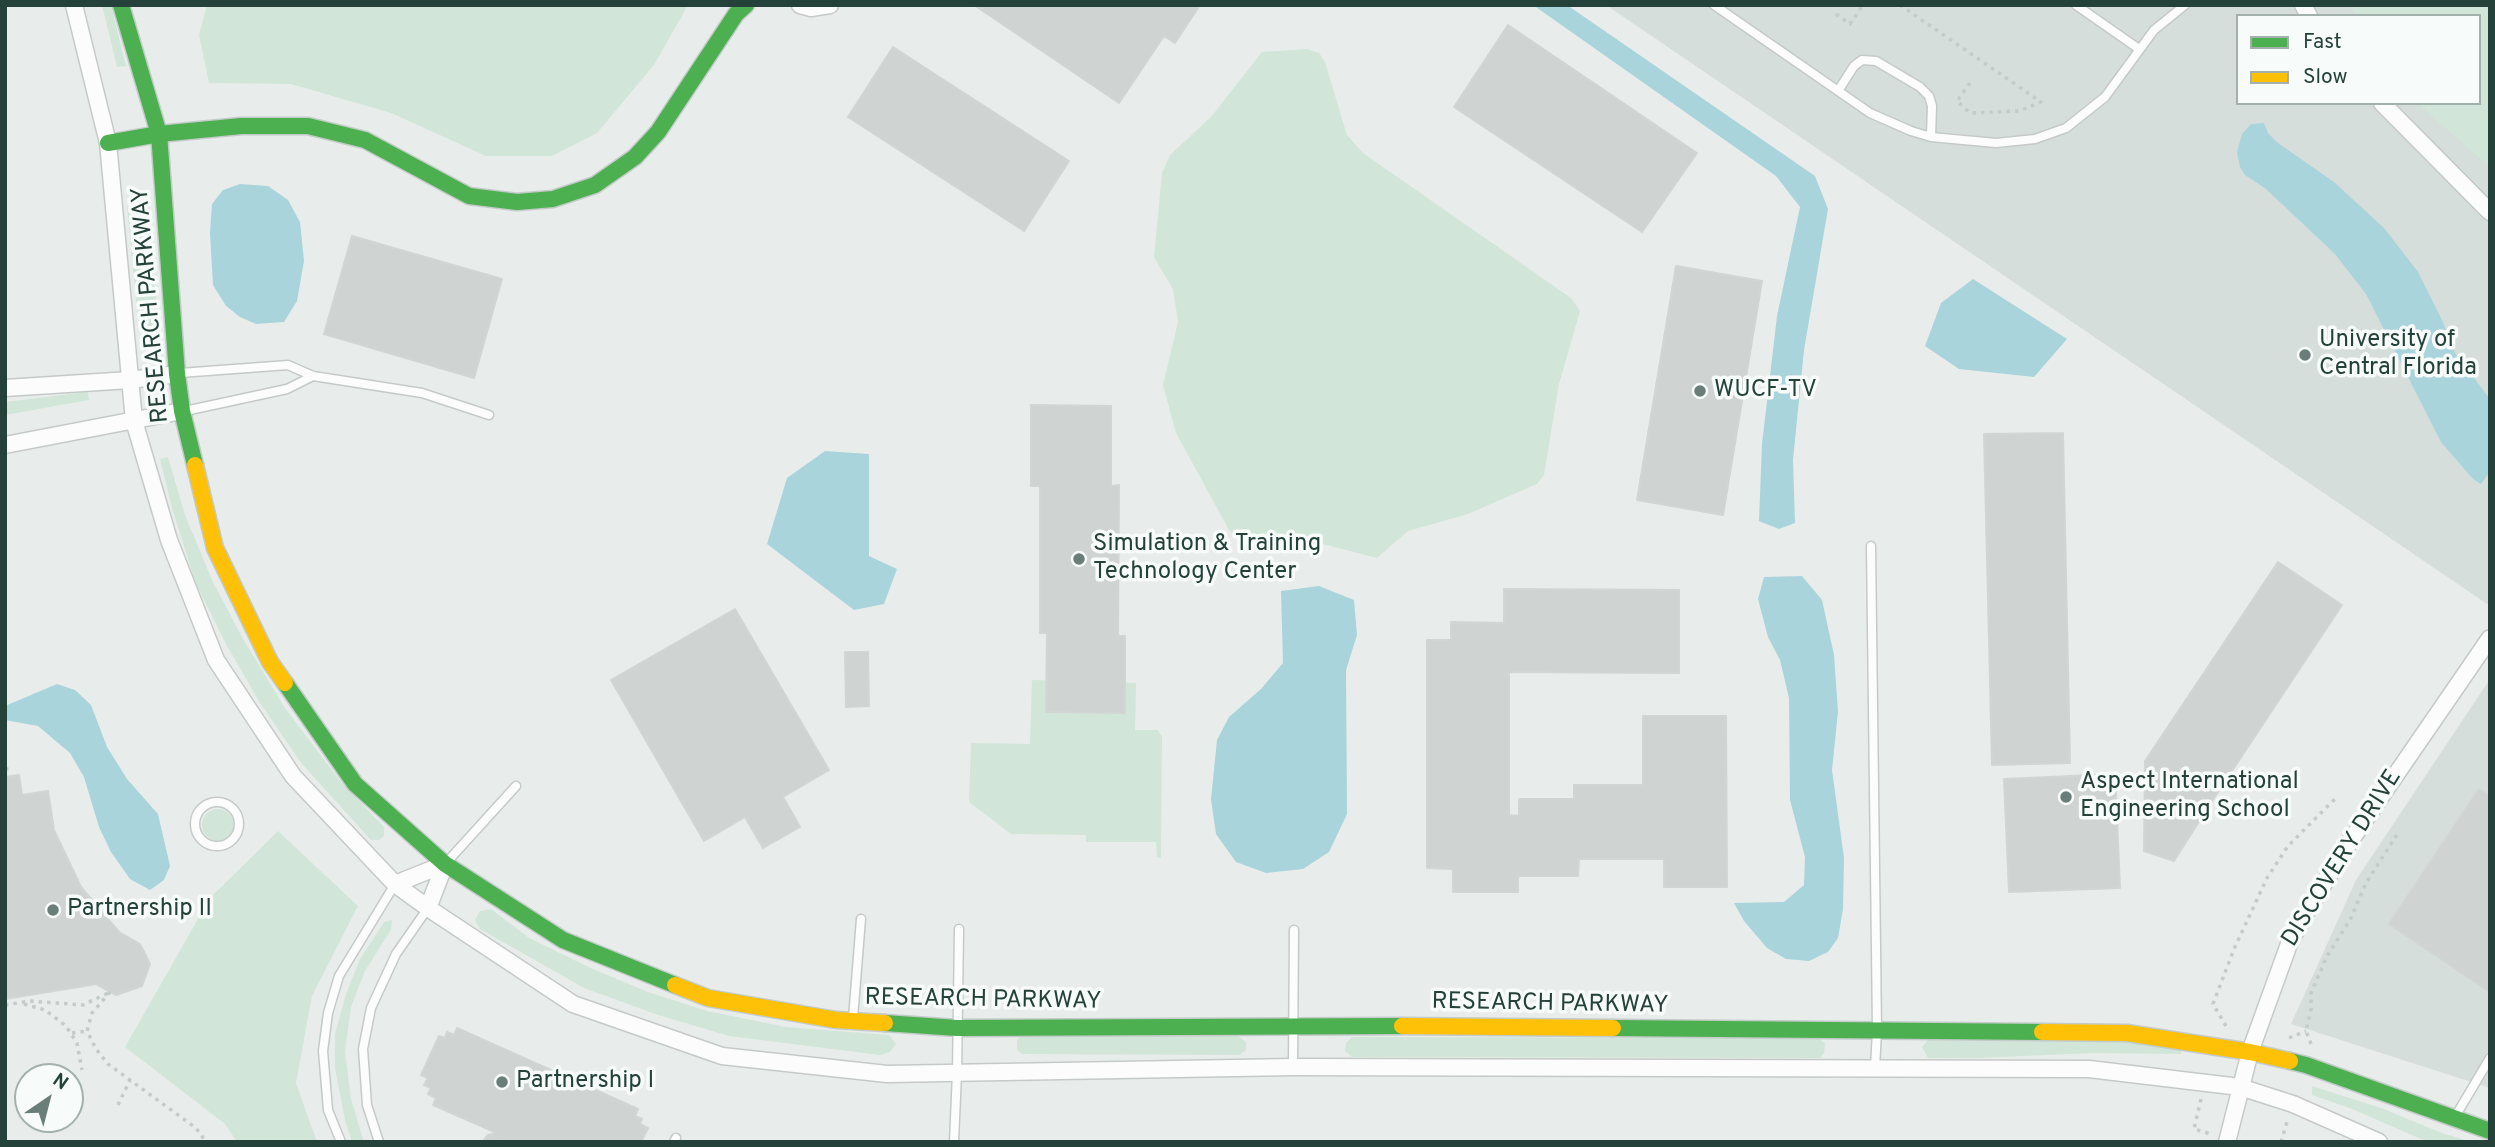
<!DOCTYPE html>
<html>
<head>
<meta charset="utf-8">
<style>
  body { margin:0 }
  #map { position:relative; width:2495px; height:1147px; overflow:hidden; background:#e8edeb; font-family:Overpass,sans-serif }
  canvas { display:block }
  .frame { position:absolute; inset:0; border:7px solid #24423a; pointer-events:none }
  .legend { position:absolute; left:2236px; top:14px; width:245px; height:91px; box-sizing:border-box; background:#f7fbf9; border:2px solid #a3b1ad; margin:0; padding:9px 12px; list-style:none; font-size:21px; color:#24423a }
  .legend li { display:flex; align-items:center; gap:14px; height:35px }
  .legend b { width:35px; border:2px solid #a3b1ad }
  .north { position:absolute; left:14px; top:1063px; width:70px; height:70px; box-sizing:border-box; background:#f7fbf9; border:2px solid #a3b1ad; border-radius:50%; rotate:35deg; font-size:19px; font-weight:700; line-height:28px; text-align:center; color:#24423a }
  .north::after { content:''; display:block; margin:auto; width:24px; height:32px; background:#697e78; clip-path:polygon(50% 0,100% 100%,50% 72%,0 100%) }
</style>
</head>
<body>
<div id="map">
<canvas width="2495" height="1147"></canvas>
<div class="frame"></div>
<ul class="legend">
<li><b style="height:9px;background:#4caf50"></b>Fast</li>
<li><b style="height:9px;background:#ffc107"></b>Slow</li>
</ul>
<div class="north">N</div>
</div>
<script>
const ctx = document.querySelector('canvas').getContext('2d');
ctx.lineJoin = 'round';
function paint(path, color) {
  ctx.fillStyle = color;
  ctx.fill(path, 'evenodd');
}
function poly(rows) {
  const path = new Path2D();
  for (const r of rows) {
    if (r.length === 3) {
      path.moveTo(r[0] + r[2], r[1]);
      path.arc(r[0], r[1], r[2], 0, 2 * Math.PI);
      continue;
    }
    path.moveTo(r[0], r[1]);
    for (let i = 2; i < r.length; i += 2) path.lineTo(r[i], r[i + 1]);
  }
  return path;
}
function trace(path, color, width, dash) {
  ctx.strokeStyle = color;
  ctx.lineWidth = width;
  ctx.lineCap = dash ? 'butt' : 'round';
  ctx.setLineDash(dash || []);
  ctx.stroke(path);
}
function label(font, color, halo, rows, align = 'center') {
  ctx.font = font + ' Overpass,sans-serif';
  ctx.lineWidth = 7;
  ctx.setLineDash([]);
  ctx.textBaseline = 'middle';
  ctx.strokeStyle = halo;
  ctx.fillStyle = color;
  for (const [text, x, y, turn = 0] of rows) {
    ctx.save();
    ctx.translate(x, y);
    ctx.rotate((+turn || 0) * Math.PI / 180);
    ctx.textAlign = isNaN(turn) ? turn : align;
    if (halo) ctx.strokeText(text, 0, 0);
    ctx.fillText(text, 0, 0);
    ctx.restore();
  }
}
paint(poly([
  [1606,5,2490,5,2490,606],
  [2238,16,2479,16,2479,103,2238,103],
  [2490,679,2490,1088,2291,1024,2356,880]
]), '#d6dedb');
paint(poly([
  [102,5,111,5,126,66,117,67],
  [207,5,688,5,654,65,597,133,552,156,486,156,391,113,291,84,209,83,199,35],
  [2351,5,2490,5,2490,167,2417,103,2479,103,2479,16,2356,16],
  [1307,49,1319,53,1325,62,1347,135,1363,153,1571,298,1580,311,1559,384,1544,475,1537,484,1468,514,1408,531,1377,558,1304,539,1252,544,1239,539,1229,530,1176,433,1163,385,1178,322,1173,289,1154,257,1162,173,1170,155,1211,117,1262,52],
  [136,201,145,209,159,320,154,330,144,329,138,320,127,207],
  [88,392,89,400,5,415,5,402],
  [168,457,185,515,212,580,243,639,285,708,341,782,384,827,384,836,379,840,371,840,302,764,260,703,226,644,196,584,172,508,160,459],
  [1032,680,1136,683,1135,730,1158,730,1162,737,1161,858,1157,857,1156,842,1086,842,1086,835,1011,834,969,802,971,743,1030,744],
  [218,825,16],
  [278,831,358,906,312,996,296,1083,317,1142,237,1142,225,1124,125,1047,210,898],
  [491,909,529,938,593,969,648,992,707,1011,786,1027,889,1035,896,1044,890,1052,880,1055,729,1036,658,1015,584,988,480,929,475,920,480,911],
  [392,920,391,930,365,971,351,1007,345,1051,351,1099,364,1142,352,1142,345,1120,335,1068,335,1034,346,994,360,959,384,922],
  [1024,1034,1238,1036,1246,1042,1246,1050,1239,1055,1022,1054,1017,1050,1017,1040],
  [1352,1037,1818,1038,1825,1043,1824,1053,1820,1058,1352,1057,1345,1051,1346,1043],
  [1928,1040,2136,1041,2181,1049,2181,1054,2093,1053,1980,1058,1928,1058,1922,1047],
  [2312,1086,2381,1108,2442,1133,2472,1142,2428,1142,2352,1109,2312,1095]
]), '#d1e6d8');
paint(poly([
  [1533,5,1567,5,1815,176,1828,209,1804,350,1793,460,1795,523,1779,529,1759,521,1762,444,1777,316,1800,207,1776,176],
  [2264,123,2268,133,2278,143,2334,182,2384,228,2418,272,2442,320,2455,353,2490,399,2490,471,2481,484,2473,479,2441,442,2366,294,2335,254,2266,189,2245,175,2240,167,2237,152,2242,134,2251,124],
  [240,184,268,186,288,200,300,222,304,261,297,301,284,322,256,324,240,317,226,306,213,285,210,233,212,204,223,190],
  [1973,279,2067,339,2034,377,1959,369,1925,346,1941,303],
  [825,451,869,454,869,556,897,569,884,604,854,610,767,544,787,478],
  [1802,576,1822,600,1834,655,1838,712,1832,770,1844,858,1843,909,1838,938,1828,952,1809,961,1786,959,1767,948,1744,921,1734,903,1784,902,1804,885,1805,857,1790,800,1789,698,1780,660,1768,637,1758,599,1764,577],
  [1319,586,1354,600,1357,635,1346,670,1347,814,1329,852,1303,869,1266,873,1236,862,1216,834,1211,799,1217,740,1229,717,1261,689,1283,663,1281,591],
  [57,684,75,690,91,705,107,747,127,779,158,814,170,866,164,880,150,890,130,879,111,852,99,827,84,777,70,753,38,726,5,720,5,706]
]), '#a9d4db');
const building = poly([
  [974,5,1200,5,1175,43,1164,36,1119,103,974,5],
  [1508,25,1697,153,1642,232,1454,107,1508,25],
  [893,47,1069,161,1024,231,848,117,893,47],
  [352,236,502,279,474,378,324,334,352,236],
  [1676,266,1762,281,1723,515,1637,500,1676,266],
  [1031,405,1111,406,1111,486,1119,485,1118,636,1125,636,1125,713,1046,712,1047,633,1040,633,1040,486,1031,486,1031,405],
  [2063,433,2070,763,1992,765,1984,434,2063,433],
  [2278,562,2342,605,2214,798,2174,861,2144,851,2145,761,2278,562],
  [1504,589,1679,590,1679,673,1509,672,1509,815,1519,816,1519,799,1574,799,1574,785,1643,785,1643,716,1726,716,1727,887,1664,887,1664,859,1579,859,1578,876,1518,876,1518,892,1453,892,1453,869,1427,868,1427,640,1451,640,1451,622,1504,623,1504,589],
  [735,609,829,770,783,797,800,827,763,848,745,817,704,841,611,680,735,609],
  [845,652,868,652,869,706,846,707,845,652],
  [2115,774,2120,888,2009,892,2004,779,2115,774],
  [19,775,22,795,48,791,54,830,81,887,119,932,140,944,150,964,142,986,116,995,96,984,5,999,5,777,19,775],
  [2479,789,2490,796,2490,992,2389,924,2479,789],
  [457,1028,638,1109,635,1116,642,1119,640,1124,648,1128,641,1142,504,1142,488,1135,497,1133,433,1105,436,1098,428,1094,431,1088,424,1085,428,1078,421,1075,439,1036,445,1038,447,1032,454,1035,457,1028],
  [488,1135,504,1142,482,1142,488,1135]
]);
paint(building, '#cfd4d2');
trace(building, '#d1d6d4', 2);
const lane = poly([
  [1714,5,1870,113,1911,131,1931,137,1996,143,2035,139,2066,128,2105,97,2154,30,2185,5],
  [2076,5,2139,49],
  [1838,91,1854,66,1862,60,1876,61,1920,87,1929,96,1932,106,1931,137],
  [180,373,288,365,313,376,422,393,489,415],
  [185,411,287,389,313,376],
  [1871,546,1877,1030,1875,1069],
  [217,824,22],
  [447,862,516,786],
  [853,1018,861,919],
  [1293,1067,1294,930],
  [2455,1117,2490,1058],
  [341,1142,328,1110,323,1051,328,1013,339,976,395,884],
  [379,1142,367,1105,363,1049,371,1008,396,954,428,908],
  [674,1142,676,1138],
  [954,1142,957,1073,959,929]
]);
const street = poly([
  [74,5,108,143,134,421,169,540,216,660,293,776,395,884,428,908,573,1004,722,1056,887,1074,1293,1067,2089,1069,2240,1087,2293,1104,2379,1142],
  [800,5,811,8,830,5],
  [2303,5,2309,16],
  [2382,103,2490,212],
  [5,388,130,380,177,374],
  [5,445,182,411],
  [395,884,445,864],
  [428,908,445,864],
  [2227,1142,2250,1052,2289,944,2305,914,2351,840,2490,638]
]);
const fast = poly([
  [121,5,159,134,177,374,182,411,195,465],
  [108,143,159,134,241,126,308,126,365,140,469,196,517,202,553,199,595,185,635,157,658,132,736,14,746,5],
  [285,683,355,784,445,864,563,940,675,985],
  [885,1023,957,1028,1402,1026],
  [1613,1028,2042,1032],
  [2290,1061,2306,1065,2490,1131]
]);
const slow = poly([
  [195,465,215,548,270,662,285,683],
  [675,985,708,998,836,1020,885,1023],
  [1402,1026,1613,1028],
  [2042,1032,2127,1033,2250,1052,2290,1061]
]);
trace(lane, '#c5cac8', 11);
trace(street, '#c5cac8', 19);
trace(fast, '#c3cbc8', 19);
trace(slow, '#c3cbc8', 19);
trace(poly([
  [1643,5,1664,5],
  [1900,5,2041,102,2019,111,1970,113,1957,101,1970,83],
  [1836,14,1850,24,1863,5],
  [5,769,10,769],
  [110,992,92,1013,87,1031,96,1049,108,1064,196,1128,206,1142],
  [24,1004,45,1010,66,1026,77,1043,82,1070],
  [5,1005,30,1001,83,1005,108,993],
  [2226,1026,2213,1004,2234,949,2267,878,2288,846,2337,797],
  [72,1033,87,1031],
  [2289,1038,2306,1031],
  [2311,1044,2306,1031,2311,1009,2311,993,2327,956,2350,920,2366,883,2398,833],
  [2201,1099,2194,1129,2211,1134],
  [118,1105,130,1080],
  [2281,1142,2287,1122]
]), '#c3ccca', 3.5, [3.5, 5]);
trace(lane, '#fcfcfc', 8);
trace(street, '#fcfcfc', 16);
trace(fast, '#4caf50', 16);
trace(slow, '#ffc107', 16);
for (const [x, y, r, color] of [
  [2305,355,7,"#697e78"],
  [1700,391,7,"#697e78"],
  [1079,559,7,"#697e78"],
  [2066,797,7,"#697e78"],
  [53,910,7,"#697e78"],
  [502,1082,7,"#697e78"]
]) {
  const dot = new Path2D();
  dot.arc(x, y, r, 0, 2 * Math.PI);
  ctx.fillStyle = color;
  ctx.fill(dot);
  trace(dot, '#f7fbf9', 2.5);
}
label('24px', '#24423a', '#f7fbf9', [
  ["RESEARCH PARKWAY",152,305,-95],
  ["DISCOVERY DRIVE",2343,859,-58],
  ["RESEARCH PARKWAY",983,1001,1],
  ["RESEARCH PARKWAY",1550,1005,1]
]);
label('24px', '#24423a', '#f7fbf9', [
  ["University of",2319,341],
  ["Central Florida",2319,369],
  ["WUCF-TV",1714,391],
  ["Simulation & Training",1093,545],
  ["Technology Center",1093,573],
  ["Aspect International",2080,783],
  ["Engineering School",2080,811],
  ["Partnership II",67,910],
  ["Partnership I",516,1082]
], 'left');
</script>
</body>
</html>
